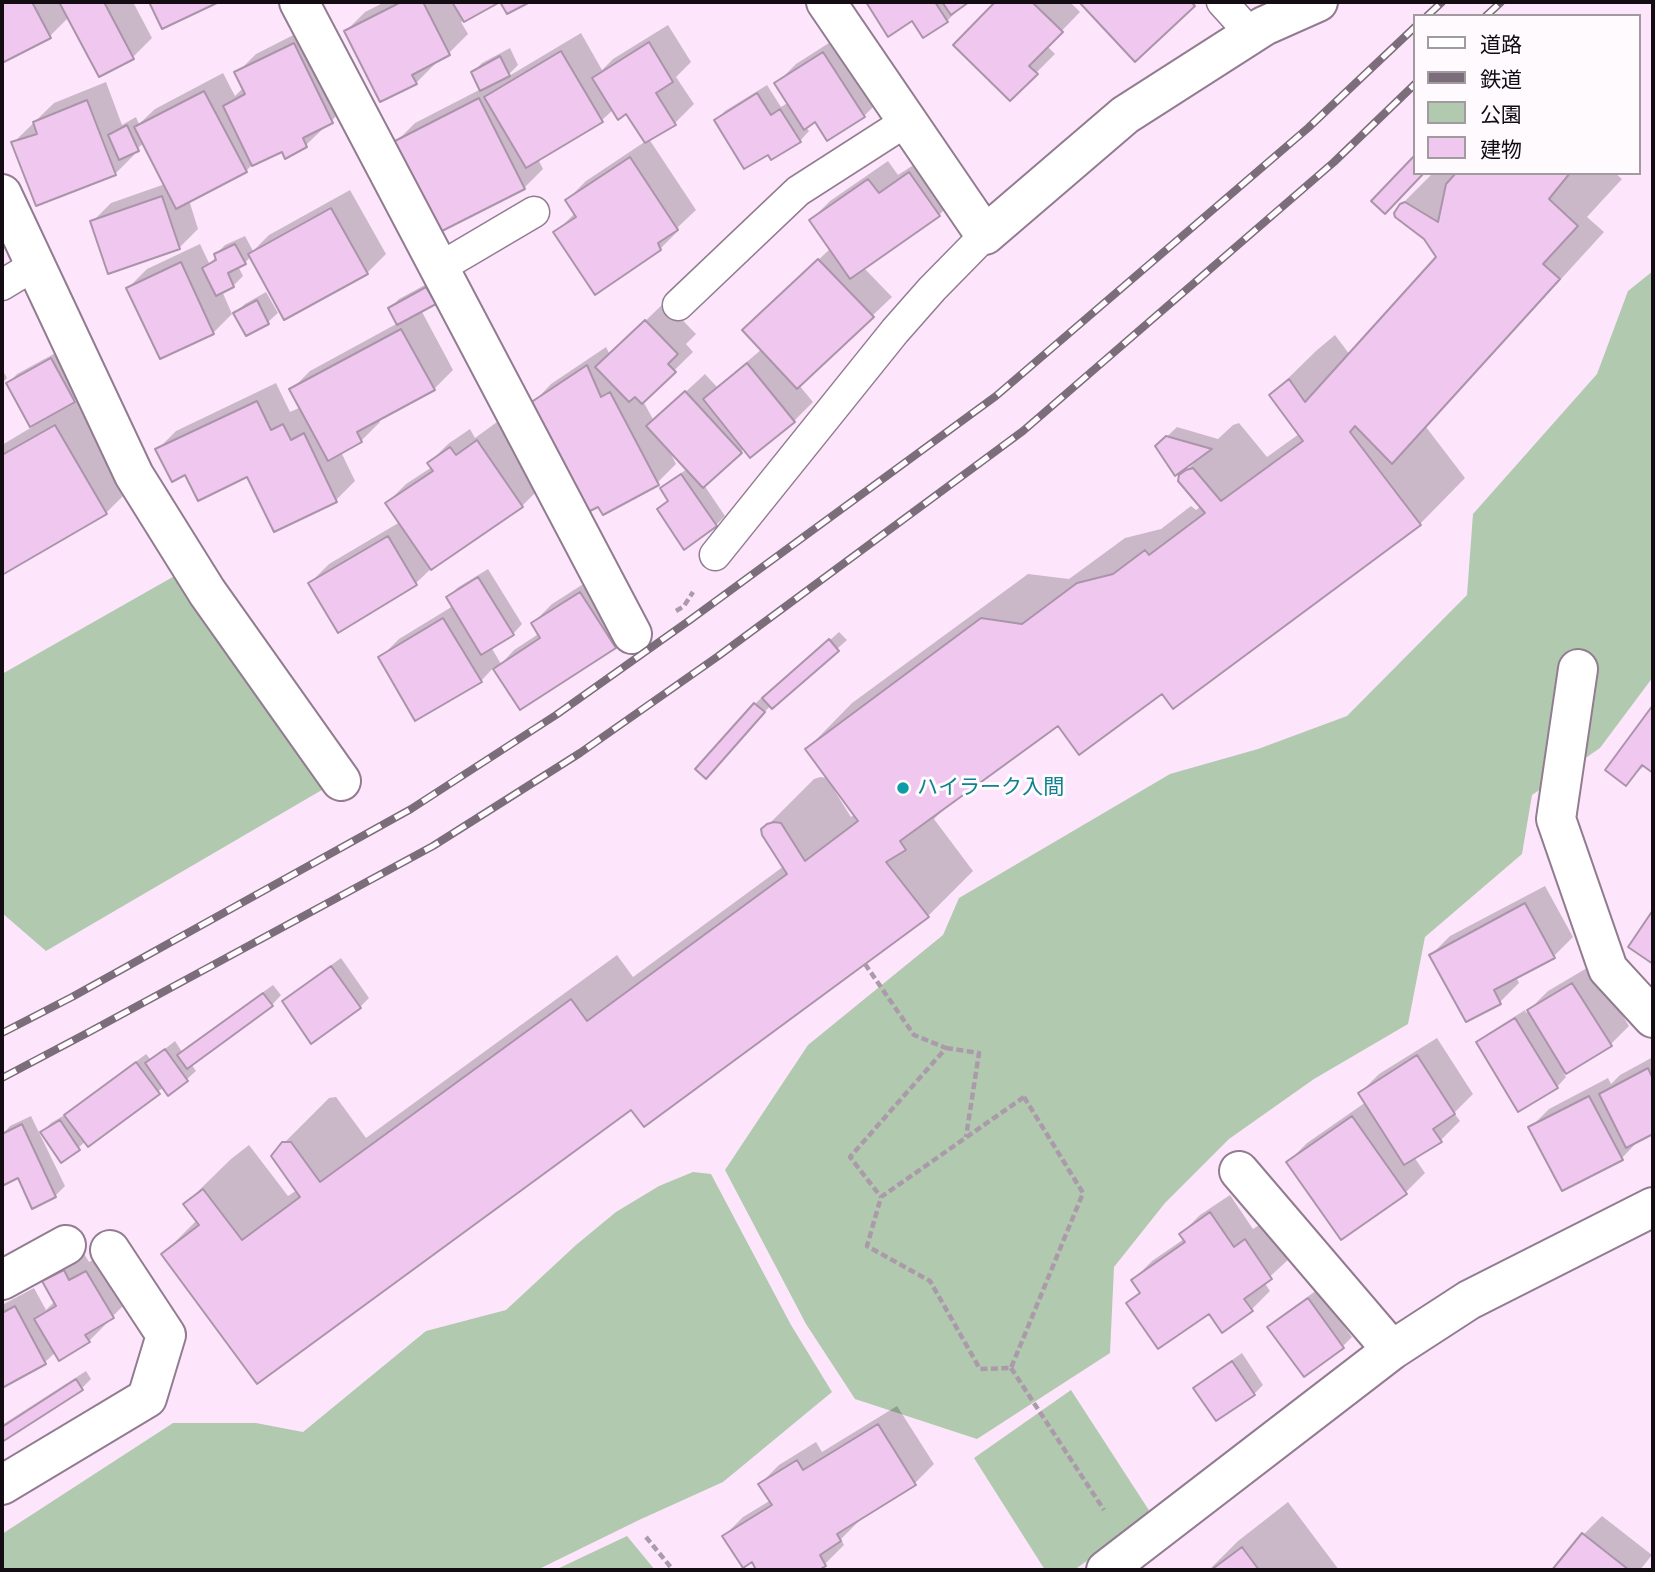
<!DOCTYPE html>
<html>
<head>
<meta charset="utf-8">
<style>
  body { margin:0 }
  #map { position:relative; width:1655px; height:1572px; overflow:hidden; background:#fde6fc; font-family:Karla,"Noto Sans JP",sans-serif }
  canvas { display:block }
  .frame { position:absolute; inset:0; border:4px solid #130c13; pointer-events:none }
  .legend { position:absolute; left:1413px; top:14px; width:228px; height:161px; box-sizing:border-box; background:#fffafe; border:2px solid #a19ba0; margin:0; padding:9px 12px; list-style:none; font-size:21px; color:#130c13 }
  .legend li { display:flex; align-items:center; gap:14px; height:35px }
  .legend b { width:35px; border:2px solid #a19ba0 }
</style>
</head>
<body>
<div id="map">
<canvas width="1655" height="1572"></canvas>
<div class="frame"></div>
<ul class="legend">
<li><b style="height:9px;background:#fff"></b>道路</li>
<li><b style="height:9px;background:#7b6d7a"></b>鉄道</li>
<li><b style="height:19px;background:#b1c9af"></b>公園</li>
<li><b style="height:19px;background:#f0c7ee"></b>建物</li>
</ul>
</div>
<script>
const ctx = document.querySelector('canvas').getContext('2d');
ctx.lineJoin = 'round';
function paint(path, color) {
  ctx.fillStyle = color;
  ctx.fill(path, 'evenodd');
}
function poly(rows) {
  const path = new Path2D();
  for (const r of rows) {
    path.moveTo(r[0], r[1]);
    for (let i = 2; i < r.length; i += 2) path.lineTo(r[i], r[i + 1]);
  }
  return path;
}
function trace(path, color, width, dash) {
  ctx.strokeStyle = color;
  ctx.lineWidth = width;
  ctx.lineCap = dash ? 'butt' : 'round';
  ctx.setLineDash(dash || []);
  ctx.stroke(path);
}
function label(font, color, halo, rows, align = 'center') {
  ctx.font = font + ' Karla,"Noto Sans JP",sans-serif';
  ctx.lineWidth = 6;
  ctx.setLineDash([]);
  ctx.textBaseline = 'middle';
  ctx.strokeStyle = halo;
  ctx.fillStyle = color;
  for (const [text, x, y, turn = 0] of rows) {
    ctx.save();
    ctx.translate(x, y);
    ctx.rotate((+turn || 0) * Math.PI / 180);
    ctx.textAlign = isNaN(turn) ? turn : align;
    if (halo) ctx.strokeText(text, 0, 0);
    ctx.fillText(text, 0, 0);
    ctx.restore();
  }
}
paint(poly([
  [1653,271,1653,677,1600,748,1532,795,1522,854,1425,937,1408,1024,1314,1079,1229,1139,1165,1203,1114,1267,1110,1353,977,1439,855,1399,806,1324,725,1170,808,1045,943,935,959,898,1170,774,1258,749,1347,716,1467,595,1473,514,1597,374,1628,291],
  [178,574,327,787,46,951,2,913,2,674],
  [693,1172,711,1174,791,1325,832,1392,723,1482,639,1520,537,1570,2,1570,2,1534,173,1423,256,1423,303,1432,426,1331,506,1310,576,1245,616,1212,659,1186],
  [1071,1390,1152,1515,1074,1570,1045,1570,974,1458],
  [627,1536,655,1570,555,1570]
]), '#b1c9af');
paint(poly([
  [2,2,133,2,152,38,133,57,100,75,69,17,50,36,2,61],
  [385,2,497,2,461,22,468,34,449,53,434,61,435,64,416,83,346,31,365,12],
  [868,2,966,2,947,21,913,19,888,34],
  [998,2,1070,2,1080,12,1047,46,1055,54,1010,99,955,45],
  [1081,2,1197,2,1135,60],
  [313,25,351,102,306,145,283,149,254,163,246,171,189,200,198,229,179,248,92,222,111,203,165,184,144,143,133,152,134,155,115,174,13,143,54,103,106,82,122,125,136,117,139,124,155,109,223,73,235,96,244,87,237,73,256,54],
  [668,25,691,62,676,77,694,104,675,123,649,139,696,210,678,227,679,230,660,249,556,232,575,213,567,200,586,181,646,141,627,111,613,110,602,120,538,159,543,169,524,188,396,142,415,123,481,89,473,72,482,63,510,48,518,65,508,75,509,76,581,33,602,70,613,59],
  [843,34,883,97,864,116,816,120,806,127,809,131,800,141,768,153,716,121,725,111,767,85,781,107,789,102,777,83,796,64],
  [929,155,958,196,939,215,864,268,892,297,799,385,813,402,794,421,751,455,745,448,704,485,725,516,716,525,659,509,669,499,663,489,672,479,687,469,669,450,676,464,657,483,532,404,551,384,606,347,610,355,665,302,696,334,686,344,693,352,643,401,654,421,705,374,717,387,762,349,763,312,831,248,811,220,830,201,888,161,898,175],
  [1433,173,1615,173,1622,179,1587,217,1604,232,1426,427,1465,478,1420,524,1163,691,1058,723,951,802,934,819,973,871,928,916,631,1108,257,1381,163,1254,197,1220,185,1204,231,1159,249,1145,288,1196,297,1190,283,1144,329,1098,336,1097,366,1138,617,955,633,977,784,866,763,830,814,779,820,777,829,778,807,749,852,703,1028,574,1069,579,1125,538,1161,529,1191,506,1196,510,1201,506,1181,476,1194,463,1157,446,1177,427,1218,439,1233,425,1239,423,1267,457,1299,434,1271,395,1317,350,1335,335,1350,355,1438,257,1401,205],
  [836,788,855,814,851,817,834,790],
  [350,190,386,254,367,273,251,256,245,263,238,266,243,276,233,286,222,291,232,314,213,333,128,288,147,269,200,244,209,263,217,257,216,254,225,245,245,236,253,251,269,235],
  [436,279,444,293,435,303,421,310,453,370,434,389,378,418,380,422,361,441,341,452,355,481,336,500,248,474,186,473,157,450,176,431,276,383,290,412,301,407,291,390,310,371,398,323,390,308,399,299],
  [266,292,278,313,268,322,247,333,235,313,245,304],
  [61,350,83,392,71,403,83,398,134,485,106,513,2,573,2,445,32,427,8,383,17,374],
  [2,369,7,378,2,383],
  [497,422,541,487,522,506,435,565,416,583,338,631,310,583,329,564,400,522,387,503,406,484,432,467,429,463,448,444,470,429,475,438],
  [488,569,522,624,513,634,491,647,501,664,514,650,540,633,533,623,552,604,599,574,634,628,615,647,520,707,494,667,481,681,380,658,399,639,453,606,448,598,457,588],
  [839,632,847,640,772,707,771,705,715,767,755,704,764,695,766,697],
  [1653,708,1653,771,1645,765,1626,783,1608,770],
  [1545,886,1573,937,1554,956,1516,977,1519,983,1500,1002,1431,955,1450,936],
  [341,958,369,998,360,1007,312,1041,284,1001,294,992],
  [1592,965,1629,1026,1610,1045,1564,1074,1566,1077,1557,1087,1478,1043,1487,1034,1525,1010,1526,1013,1548,991],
  [273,985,281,995,272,1005,191,1064,196,1071,186,1080,164,1087,88,1145,86,1141,78,1148,42,1132,51,1123,71,1111,146,1054,151,1060,175,1041,182,1052,188,1046],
  [1437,1038,1473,1094,1454,1113,1460,1121,1441,1140,1414,1157,1425,1173,1406,1192,1341,1238,1288,1162,1307,1143,1366,1102,1360,1093,1379,1074],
  [1653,1057,1653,1132,1641,1138,1622,1158,1563,1189,1530,1128,1549,1109,1608,1078,1611,1084,1620,1075],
  [31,1116,65,1186,55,1196,18,1175,2,1184,2,1135,10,1126],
  [1230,1195,1253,1229,1264,1222,1289,1259,1264,1282,1270,1291,1251,1310,1209,1311,1128,1303,1141,1291,1133,1280,1152,1261,1184,1239,1181,1234,1200,1215],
  [83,1252,89,1262,106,1253,132,1297,113,1316,107,1320,108,1322,89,1341,56,1352,45,1362,2,1386,2,1305,34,1288,46,1310,55,1301,44,1282,63,1263],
  [1317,1290,1352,1337,1343,1346,1304,1375,1269,1327,1278,1318],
  [1242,1353,1263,1385,1254,1394,1195,1388,1205,1379],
  [86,1371,91,1379,82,1388,2,1440,2,1425],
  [897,1406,934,1464,915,1483,858,1519,859,1521,841,1539,844,1545,825,1564,816,1570,758,1570,752,1560,724,1536,743,1517,771,1500,760,1484,779,1465,816,1442,822,1452],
  [1288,1502,1339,1570,1209,1570,1238,1541],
  [1602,1516,1652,1555,1640,1570,1554,1570,1583,1535]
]), '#0003');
const building = poly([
  [2,2,32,2,51,38,2,63,2,2],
  [59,2,104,2,134,59,99,77,59,2],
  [149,2,219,2,162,29,149,2],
  [401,2,423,2,450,55,412,75,417,84,380,102,344,31,401,2],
  [452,2,530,2,507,14,500,2,464,22,452,2],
  [866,2,935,2,948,22,923,38,912,21,888,37,866,2],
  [942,2,969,2,951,15,942,2],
  [995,2,1032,2,1063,32,1029,66,1038,74,1010,101,953,45,995,2],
  [1079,2,1191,2,1195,6,1135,62,1079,2],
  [649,42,673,82,656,93,676,125,645,143,626,114,618,120,592,78,649,42],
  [294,43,333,123,303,138,307,147,285,159,282,152,252,166,223,106,245,94,234,72,294,43],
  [561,51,603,122,526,168,484,97,561,51],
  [823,52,865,117,827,141,815,122,804,130,774,83,823,52],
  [500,56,510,76,480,91,471,72,500,56],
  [204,91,247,172,176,209,134,127,204,91],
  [757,93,771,115,780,109,801,142,771,160,768,155,744,169,714,120,757,93],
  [479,98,525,189,440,232,393,142,479,98],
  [87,100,116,175,36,206,11,142,37,134,33,122,87,100],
  [127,125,139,151,119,160,108,135,127,125],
  [1415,155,1415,173,1424,173,1385,214,1371,201,1415,155],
  [630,157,678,230,658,243,661,250,595,295,553,232,576,217,565,200,630,157],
  [909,172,940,216,850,279,809,220,868,179,879,193,909,172],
  [1456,173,1570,173,1549,199,1578,226,1543,264,1560,279,1392,464,1355,426,1350,432,1421,525,1173,709,1162,694,1079,755,1058,726,900,841,906,850,886,862,929,917,644,1127,631,1110,257,1384,161,1254,199,1225,183,1204,203,1189,242,1240,300,1197,271,1156,282,1142,291,1142,320,1182,571,999,587,1021,787,874,762,835,761,829,767,824,774,822,781,823,805,861,858,821,805,749,981,618,1022,624,1077,583,1113,574,1145,550,1149,555,1205,513,1178,481,1179,475,1186,470,1193,468,1221,501,1303,441,1269,395,1289,379,1305,402,1436,257,1424,239,1395,217,1394,213,1400,204,1405,202,1438,222,1446,184,1456,173],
  [162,196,180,249,108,274,90,221,162,196],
  [331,208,368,274,284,320,248,254,331,208],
  [235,244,246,264,228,273,234,287,216,296,202,268,216,260,214,254,235,244],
  [818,259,874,317,797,389,742,330,818,259],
  [181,262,214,334,160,359,126,288,181,262],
  [426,287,436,304,397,325,388,308,426,287],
  [257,300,269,324,246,336,233,313,257,300],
  [645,320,678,354,668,364,676,372,642,404,635,397,629,402,595,367,645,320],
  [401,329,435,390,357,432,362,442,328,461,289,389,401,329],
  [51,358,75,402,30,427,6,383,51,358],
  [747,363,795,422,750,458,703,399,747,363],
  [587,365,601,397,610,392,659,485,603,515,598,507,588,512,530,403,587,365],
  [685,391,742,453,703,488,646,426,685,391],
  [257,401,271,430,283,424,291,440,304,433,337,502,274,532,247,477,198,501,185,475,172,482,155,449,257,401],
  [55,425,107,514,2,575,2,455,55,425],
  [1166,436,1212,449,1175,476,1155,446,1166,436],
  [477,440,523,507,431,570,385,503,433,471,427,463,450,447,456,455,477,440],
  [681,474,717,526,684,550,657,509,668,501,660,488,681,474],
  [388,536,417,585,338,633,308,583,388,536],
  [478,577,514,635,481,655,446,597,478,577],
  [580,592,616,648,520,710,493,669,540,638,531,623,580,592],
  [443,618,482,682,415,721,378,657,443,618],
  [829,639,839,651,772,709,762,698,829,639],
  [754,703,765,712,706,779,695,769,754,703],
  [1653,705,1653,773,1642,765,1626,786,1605,770,1653,705],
  [1525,903,1555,958,1494,990,1501,1004,1466,1022,1429,955,1525,903],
  [1653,910,1653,964,1628,947,1653,910],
  [331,966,361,1008,311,1044,282,1001,331,966],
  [1572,983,1612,1046,1566,1074,1527,1010,1572,983],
  [263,993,273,1006,187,1069,177,1055,263,993],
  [1515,1018,1558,1088,1518,1112,1476,1042,1515,1018],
  [165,1049,188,1081,168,1096,145,1063,165,1049],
  [1417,1055,1455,1114,1433,1129,1442,1142,1404,1165,1358,1093,1417,1055],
  [136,1062,160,1094,88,1147,64,1115,136,1062],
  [1648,1068,1653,1079,1653,1134,1626,1148,1599,1094,1648,1068],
  [1589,1096,1623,1160,1562,1191,1528,1127,1589,1096],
  [1352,1116,1407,1194,1341,1240,1286,1162,1352,1116],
  [60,1120,80,1150,61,1163,40,1132,60,1120],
  [22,1124,56,1197,32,1209,18,1178,2,1186,2,1134,22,1124],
  [1210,1212,1234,1247,1245,1239,1272,1279,1244,1299,1253,1311,1222,1333,1209,1314,1158,1349,1126,1303,1140,1293,1131,1280,1185,1242,1179,1234,1210,1212],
  [64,1270,69,1280,86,1271,114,1318,85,1335,90,1342,59,1361,34,1319,56,1306,42,1281,64,1270],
  [1308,1298,1344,1348,1304,1377,1267,1327,1308,1298],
  [15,1306,46,1364,2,1388,2,1313,15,1306],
  [1232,1361,1255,1395,1216,1421,1193,1388,1232,1361],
  [76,1379,83,1390,2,1442,2,1427,76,1379],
  [878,1424,916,1485,837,1534,841,1541,820,1555,826,1566,819,1570,756,1570,752,1562,743,1568,722,1536,772,1505,758,1484,797,1460,803,1470,878,1424],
  [1582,1533,1629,1570,1552,1570,1582,1533],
  [1242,1547,1259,1570,1211,1570,1242,1547]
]);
paint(building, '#f0c7ee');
trace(building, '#aa94a9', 2);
const lane = poly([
  [1222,2,1251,34],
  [439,268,534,212],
  [2,285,35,265],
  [678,305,798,191,907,121],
  [715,555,895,331,932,289,985,235]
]);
const street = poly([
  [299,2,632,634],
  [826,2,985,235,1125,115,1264,26,1318,2],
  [2,194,134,475,207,592,341,781],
  [1578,669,1556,819,1608,969,1653,1018],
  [1239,1171,1392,1350],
  [2,1280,66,1245],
  [2,1485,147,1398,166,1335,110,1250],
  [1106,1570,1392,1350,1469,1300,1653,1207]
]);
trace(lane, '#917c90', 33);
trace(street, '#917c90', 42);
trace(poly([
  [676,611,684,606,693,592],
  [865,964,914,1035,946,1048,850,1157,881,1197],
  [946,1048,979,1053,966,1137],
  [1024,1097,1083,1193,1011,1368,980,1369,930,1281,867,1246,881,1197,1024,1097],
  [1011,1368,1104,1510],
  [646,1537,673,1570]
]), '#ab9aaa', 4.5, [7, 3.5]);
trace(lane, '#fff', 30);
trace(street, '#fff', 38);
const rail = poly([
  [1427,16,1442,2],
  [1486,16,1501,2],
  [2,1033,72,997,411,809,556,715,690,620,996,396,1308,128,1415,27],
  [2,1078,91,1031,433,846,580,753,717,657,1023,431,1334,162,1415,84]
]);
trace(rail, '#7b6d7a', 8);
trace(rail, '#fffafe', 5, [16]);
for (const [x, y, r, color] of [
  [903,788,7,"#0f9aa8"]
]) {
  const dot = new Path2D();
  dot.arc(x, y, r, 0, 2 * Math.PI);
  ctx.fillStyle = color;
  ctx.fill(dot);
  trace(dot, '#fffafe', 2.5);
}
label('21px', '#0d838f', '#fffafe', [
  ["ハイラーク入間",917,788]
], 'left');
</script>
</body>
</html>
